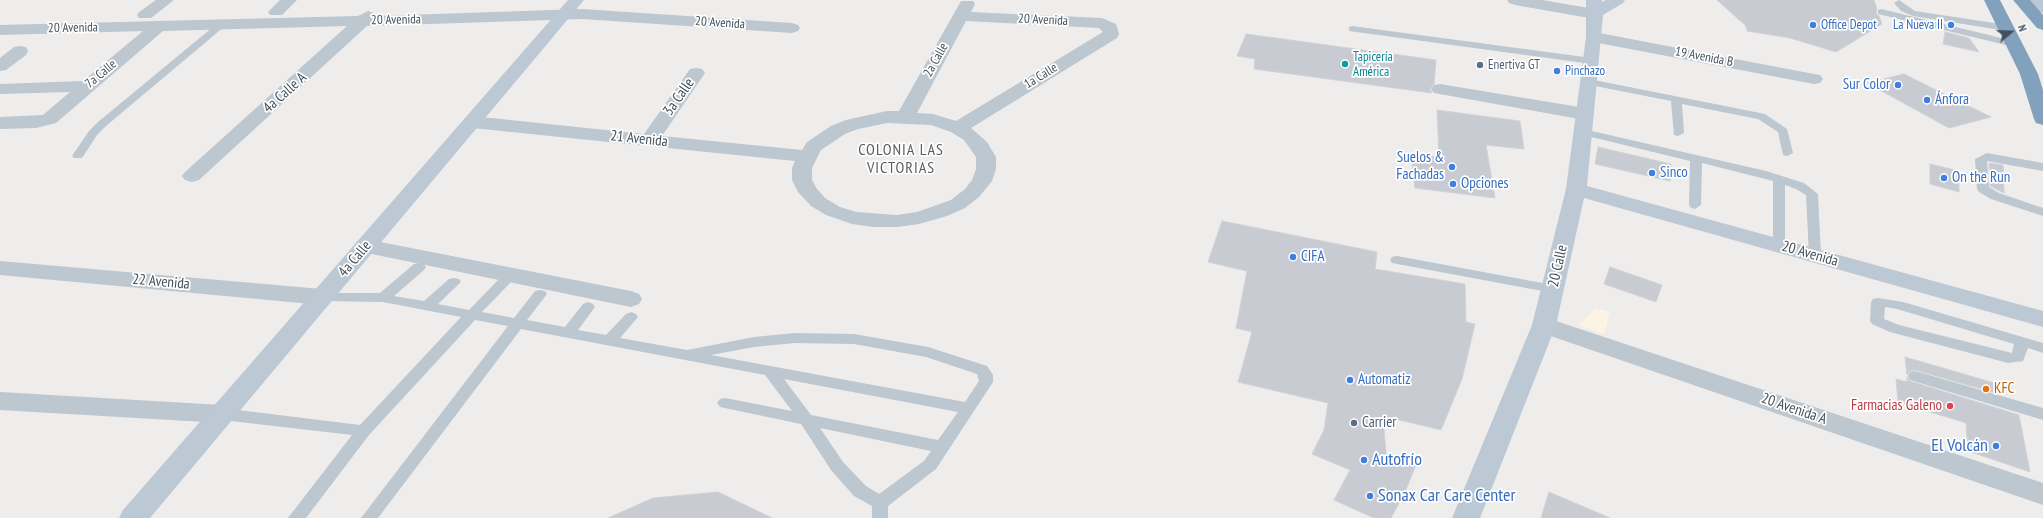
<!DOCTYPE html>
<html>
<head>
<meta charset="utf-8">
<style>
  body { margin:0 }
  #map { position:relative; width:2043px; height:518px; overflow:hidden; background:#efecec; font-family:"PT Sans Narrow",sans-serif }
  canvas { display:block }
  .north { position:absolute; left:1991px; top:12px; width:40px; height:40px; -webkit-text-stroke:3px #fff; paint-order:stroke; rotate:71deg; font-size:11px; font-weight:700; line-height:16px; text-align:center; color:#445059 }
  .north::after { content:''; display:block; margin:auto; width:14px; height:18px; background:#445059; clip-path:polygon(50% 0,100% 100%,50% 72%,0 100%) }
</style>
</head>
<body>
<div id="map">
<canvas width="2043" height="518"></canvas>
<div class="north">N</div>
</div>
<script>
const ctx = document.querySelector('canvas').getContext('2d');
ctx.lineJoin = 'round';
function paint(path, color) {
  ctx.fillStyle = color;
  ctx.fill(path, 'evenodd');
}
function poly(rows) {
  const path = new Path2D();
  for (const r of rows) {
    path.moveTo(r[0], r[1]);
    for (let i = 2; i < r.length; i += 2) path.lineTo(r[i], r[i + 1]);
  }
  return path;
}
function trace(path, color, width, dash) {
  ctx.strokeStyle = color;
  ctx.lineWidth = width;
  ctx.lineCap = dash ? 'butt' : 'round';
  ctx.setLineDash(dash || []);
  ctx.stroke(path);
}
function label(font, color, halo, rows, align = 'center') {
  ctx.font = font + ' "PT Sans Narrow",sans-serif';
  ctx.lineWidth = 3.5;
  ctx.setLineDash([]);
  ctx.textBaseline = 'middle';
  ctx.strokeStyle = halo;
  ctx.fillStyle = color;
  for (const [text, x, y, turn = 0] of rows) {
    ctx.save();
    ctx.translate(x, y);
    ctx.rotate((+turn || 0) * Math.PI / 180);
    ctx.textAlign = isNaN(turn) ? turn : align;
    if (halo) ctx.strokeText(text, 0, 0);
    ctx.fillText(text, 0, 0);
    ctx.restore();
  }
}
paint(poly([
  [1595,308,1610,312,1604,334,1579,325]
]), '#fcf4e3');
const building = poly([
  [1717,0,1874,0,1877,9,1876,14,1879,16,1882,24,1836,52,1790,38,1747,31,1746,26,1717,0],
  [1945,32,1969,38,1979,52,1943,44,1945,32],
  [1246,34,1436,60,1434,84,1430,89,1432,93,1254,69,1255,59,1237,56,1246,34],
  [1904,74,1930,87,1991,117,1949,128,1867,83,1904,74],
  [1437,110,1520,121,1524,149,1486,145,1495,198,1415,188,1411,154,1439,157,1437,110],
  [1598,147,1671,164,1670,181,1595,164,1598,147],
  [1989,163,2003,165,2004,193,1990,186,1989,163],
  [1930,164,1959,171,1959,192,1930,184,1930,164],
  [1222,221,1377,252,1375,269,1465,284,1466,322,1475,324,1462,379,1441,430,1383,416,1386,454,1416,465,1405,492,1391,518,1374,518,1334,500,1350,470,1312,454,1324,430,1328,403,1238,382,1252,332,1236,328,1247,271,1208,262,1222,221],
  [1610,267,1662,285,1656,302,1604,284,1610,267],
  [1905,357,1998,384,1999,394,1915,370,1910,371,1907,375,1905,357],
  [1907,377,1910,381,2019,415,2030,472,1968,451,1966,423,1898,402,1896,379,1907,382,1907,377],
  [718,492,772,518,608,518,653,498,718,492],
  [1549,492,1610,518,1541,518,1549,492]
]);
paint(building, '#c8cbd1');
trace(building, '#d0d2d8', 1);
paint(poly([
  [1899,0,1915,11,2007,25,2012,28,2007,31,1913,16,1901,11,1894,3,1899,0],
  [1881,9,2018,42,2019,44,2014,47,1878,14,1878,10,1881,9],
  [222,21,225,22,225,26,106,126,97,135,82,158,74,158,72,156,89,131,98,122,219,22,222,21],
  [1352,26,1592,58,1597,61,1592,64,1349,31,1349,27,1352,26],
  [1589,79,1765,114,1787,129,1793,153,1787,156,1783,155,1778,132,1758,119,1682,104,1684,133,1678,136,1674,135,1671,101,1585,84,1584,82,1585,80,1589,79],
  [1583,129,1766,171,1804,183,1818,194,1821,255,1815,259,1809,255,1806,195,1796,189,1785,185,1785,245,1784,248,1774,248,1773,245,1773,181,1702,163,1701,205,1695,209,1691,208,1689,205,1690,161,1579,134,1577,132,1583,129],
  [1987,153,2043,163,2043,171,1987,161,1989,187,1999,193,2043,208,2043,216,1991,199,1979,192,1977,189,1975,159,1987,153],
  [1397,256,1553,285,1558,286,1560,289,1558,292,1553,293,1392,263,1390,260,1392,257,1397,256],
  [419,263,424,264,426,267,424,270,394,296,424,301,449,279,454,278,459,279,461,282,438,304,469,310,498,280,503,279,508,280,510,283,482,312,514,318,535,291,540,290,545,291,547,294,527,320,565,327,583,304,588,302,593,304,595,307,578,330,606,335,626,314,631,312,636,314,638,317,620,338,687,350,754,337,795,333,854,334,928,347,987,366,993,375,993,382,936,469,888,506,888,518,872,518,872,506,854,496,831,470,801,424,720,407,717,403,720,399,725,398,792,411,765,375,521,329,378,518,361,518,508,326,475,320,369,435,306,518,288,518,352,435,222,420,217,418,214,414,217,410,222,408,360,425,461,317,383,302,322,301,317,300,315,297,317,294,322,293,380,293,414,264,419,263],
  [795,343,854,344,926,357,977,374,979,381,965,402,711,355,754,347,795,343],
  [784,379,958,412,938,440,811,415,784,379],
  [820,428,931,451,924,461,879,494,866,486,843,462,820,428],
  [1878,298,1903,302,2043,343,2043,353,2028,348,2023,361,2008,363,1890,332,1872,324,1870,321,1871,302,1873,299,1878,298],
  [1885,307,1897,309,2014,344,2012,353,1899,325,1884,319,1885,307],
  [1915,371,2043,408,2043,420,1910,380,1908,376,1910,372,1915,371]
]), '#bcc7cf');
paint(poly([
  [156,0,174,0,151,18,139,18,137,15,139,12,156,0],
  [280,0,297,0,282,15,270,15,268,12,280,0],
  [1507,0,1542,0,1595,9,1601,11,1603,14,1601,17,1595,19,1515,5,1509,3,1507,0],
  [961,1,973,1,975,4,971,12,1102,18,1116,24,1119,34,1117,38,971,128,987,142,996,157,996,169,992,181,979,197,965,208,947,216,919,224,897,227,874,227,852,224,826,215,811,206,798,192,792,180,792,168,795,161,472,128,465,126,463,122,465,118,472,116,644,134,690,69,696,68,702,69,705,73,662,136,802,150,807,142,831,126,846,120,887,111,899,111,961,1],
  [966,21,1099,28,1103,32,956,121,933,114,917,113,966,21],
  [887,123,931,125,951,132,964,140,976,157,976,169,972,180,965,189,951,200,917,212,897,215,856,212,840,207,825,198,817,189,812,180,812,168,821,150,845,134,858,129,887,123],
  [582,9,792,23,798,25,800,28,798,31,792,33,582,19,367,26,199,180,192,182,185,180,182,176,185,172,347,26,163,31,56,123,36,128,0,129,0,117,43,115,70,92,0,94,0,84,83,81,143,31,0,35,0,25,358,16,368,11,374,13,376,16,582,9],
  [1594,32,1814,74,1820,75,1823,79,1820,83,1814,84,1588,41,1586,37,1588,33,1594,32],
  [20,46,26,47,28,51,26,55,6,70,0,71,0,58,14,47,20,46],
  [1440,84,1585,108,1592,110,1594,114,1592,118,1585,120,1434,93,1431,89,1434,85,1440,84],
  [365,239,631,291,639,294,642,299,639,304,631,307,357,251,354,246,357,241,365,239],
  [0,261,322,289,330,292,333,297,330,302,322,305,0,275,0,261],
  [1544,317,2043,483,2043,505,1536,331,1532,325,1536,319,1544,317],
  [0,392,222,405,231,407,235,414,231,421,222,423,0,410,0,392]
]), '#bcc7cf');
paint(poly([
  [568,0,584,0,150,518,119,518,123,510,568,0],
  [1586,0,1602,0,1602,2,1606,0,1625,0,1623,3,1603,15,1587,186,2043,311,2043,327,1584,198,1556,325,1480,518,1452,518,1532,325,1566,189,1586,37,1586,0],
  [2029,0,2043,0,2043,13,2037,11,2029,0]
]), '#bcc8d4');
paint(poly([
  [1984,0,2000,0,2038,74,2043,90,2043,125,2036,123,2034,119,2020,74,1984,0],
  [2013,0,2030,0,2043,15,2043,30,2037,28,2013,0]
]), '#82a1bd');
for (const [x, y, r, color] of [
  [1813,25,4,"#3f7fe0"],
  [1951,25,4,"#3f7fe0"],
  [1345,64,4,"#0f9aa8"],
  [1480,65,4,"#5c6f8a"],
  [1557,71,4,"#3f7fe0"],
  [1898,85,4,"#3f7fe0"],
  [1927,100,4,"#3f7fe0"],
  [1452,167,4,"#3f7fe0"],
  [1652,173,4,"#3f7fe0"],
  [1944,178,4,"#3f7fe0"],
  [1453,184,4,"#3f7fe0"],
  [1293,257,4,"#3f7fe0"],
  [1350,380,4,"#3f7fe0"],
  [1986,389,4,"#e8710a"],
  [1950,406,4,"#e0444e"],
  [1354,423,4,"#5c6f8a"],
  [1996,446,4,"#3f7fe0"],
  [1364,460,4,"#3f7fe0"],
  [1370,496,4,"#3f7fe0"]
]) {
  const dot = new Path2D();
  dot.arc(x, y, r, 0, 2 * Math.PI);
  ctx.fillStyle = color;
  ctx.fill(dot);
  trace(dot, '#fff', 1.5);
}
label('13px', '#445059', '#fff', [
  ["20 Avenida",396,20,-1],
  ["20 Avenida",1043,20,3],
  ["20 Avenida",720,23,4],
  ["20 Avenida",73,28,-1],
  ["19 Avenida B",1704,57,11],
  ["2a Calle",936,60,-61],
  ["7a Calle",101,74,-40],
  ["1a Calle",1041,76,-32]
]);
label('13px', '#366cbe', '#fff', [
  ["Office Depot",1821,25],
  ["La Nueva II",1943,25,"right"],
  ["Pinchazo",1565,71]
], 'left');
label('13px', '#0d838f', '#fff', [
  ["Tapicería",1353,57],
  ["América",1353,72]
], 'left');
label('13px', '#4e5e75', '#fff', [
  ["Enertiva GT",1488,65]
], 'left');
label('15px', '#366cbe', '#fff', [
  ["Sur Color",1890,85,"right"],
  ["Ánfora",1935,100],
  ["Suelos &",1444,158,"right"],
  ["Fachadas",1444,175,"right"],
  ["Sinco",1660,173],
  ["On the Run",1952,178],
  ["Opciones",1461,184],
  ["CIFA",1301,257],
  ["Automatiz",1358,380]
], 'left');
label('15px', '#445059', '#fff', [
  ["4a Calle A",285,93,-42],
  ["3a Calle",679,97,-55],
  ["21 Avenida",639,139,6],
  ["20 Avenida",1810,254,16],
  ["4a Calle",355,259,-50],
  ["20 Calle",1558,266,-77],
  ["22 Avenida",161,282,5],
  ["20 Avenida A",1794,409,19]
]);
label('15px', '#c56008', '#fff', [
  ["KFC",1994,389]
], 'left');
label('15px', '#be3a42', '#fff', [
  ["Farmacias Galeno",1942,406]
], 'right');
label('15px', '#4e5e75', '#fff', [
  ["Carrier",1362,423]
], 'left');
ctx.letterSpacing = '1px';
label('16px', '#595d61', '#fff', [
  ["COLONIA LAS",901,150],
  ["VICTORIAS",901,168]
]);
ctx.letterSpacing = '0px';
label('18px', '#366cbe', '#fff', [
  ["El Volcán",1988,446,"right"],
  ["Autofrío",1372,460],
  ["Sonax Car Care Center",1378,496]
], 'left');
</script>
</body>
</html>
